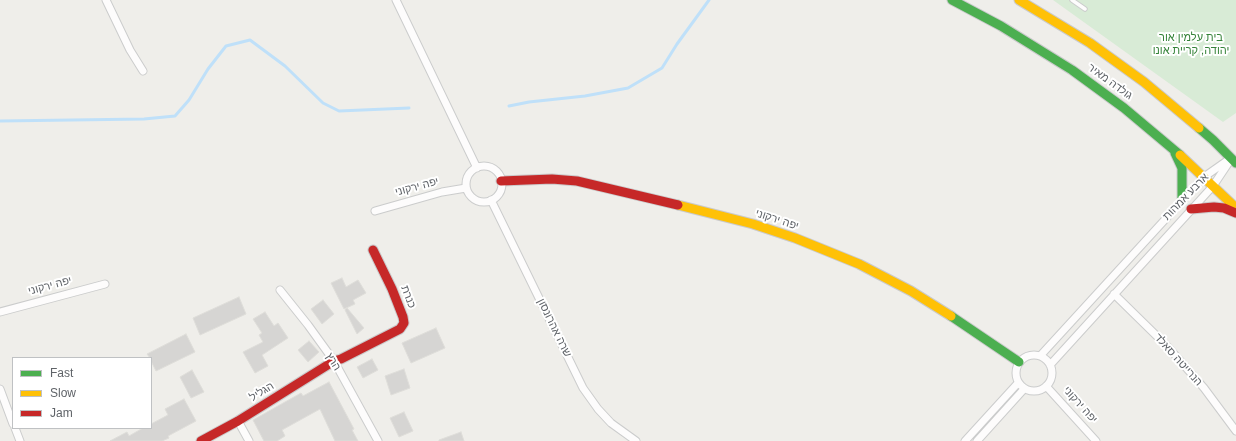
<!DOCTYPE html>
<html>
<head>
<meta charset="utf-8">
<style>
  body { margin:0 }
  #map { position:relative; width:1236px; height:441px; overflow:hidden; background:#efeeea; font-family:Arial,sans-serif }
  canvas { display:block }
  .legend { position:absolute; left:12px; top:357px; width:140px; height:72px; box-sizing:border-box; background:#fff; border:1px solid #bfc1c3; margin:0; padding:5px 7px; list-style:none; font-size:12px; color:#5f6368 }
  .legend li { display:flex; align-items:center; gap:8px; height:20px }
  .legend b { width:20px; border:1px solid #bfc1c3 }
</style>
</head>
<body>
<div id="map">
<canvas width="1236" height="441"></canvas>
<ul class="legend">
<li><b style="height:5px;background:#4caf50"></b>Fast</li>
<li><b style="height:5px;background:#ffc107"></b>Slow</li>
<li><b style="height:5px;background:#c62828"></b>Jam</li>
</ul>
</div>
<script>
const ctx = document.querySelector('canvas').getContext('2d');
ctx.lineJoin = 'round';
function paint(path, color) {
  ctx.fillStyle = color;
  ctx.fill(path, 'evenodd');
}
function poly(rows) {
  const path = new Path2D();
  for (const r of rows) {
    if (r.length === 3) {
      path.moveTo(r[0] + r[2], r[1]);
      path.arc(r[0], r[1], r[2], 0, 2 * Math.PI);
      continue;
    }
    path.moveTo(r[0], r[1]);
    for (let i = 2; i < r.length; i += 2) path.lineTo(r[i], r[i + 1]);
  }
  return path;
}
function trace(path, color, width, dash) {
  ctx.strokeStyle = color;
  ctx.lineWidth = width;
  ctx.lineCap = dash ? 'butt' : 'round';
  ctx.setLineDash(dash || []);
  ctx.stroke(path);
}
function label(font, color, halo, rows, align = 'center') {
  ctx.font = font + ' Arial,Heebo,sans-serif';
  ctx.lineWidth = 4;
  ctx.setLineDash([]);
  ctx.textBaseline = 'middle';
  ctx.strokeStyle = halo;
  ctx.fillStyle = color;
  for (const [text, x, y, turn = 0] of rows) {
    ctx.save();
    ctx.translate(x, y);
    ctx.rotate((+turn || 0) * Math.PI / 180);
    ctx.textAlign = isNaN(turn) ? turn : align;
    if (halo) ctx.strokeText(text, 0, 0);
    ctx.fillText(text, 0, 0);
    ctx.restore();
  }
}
paint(poly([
  [1053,0,1236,0,1236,113,1223,122]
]), '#d8ebd6');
trace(poly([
  [509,106,529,102,585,96,628,88,662,68,677,44,709,0],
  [0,121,144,119,175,116,189,100,208,69,226,46,250,40,285,66,323,103,339,111,409,108]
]), '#bfe0f9', 3);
const building = poly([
  [342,278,346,287,358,280,366,293,353,300,355,304,344,309,331,283,342,278],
  [239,297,246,314,200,335,193,318,239,297],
  [323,300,334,314,322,324,311,309,323,300],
  [347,308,364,328,357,334,345,310,347,308],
  [265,312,274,326,278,323,288,338,262,355,268,366,255,373,243,352,263,342,259,335,262,333,253,319,265,312],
  [436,328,445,348,411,363,402,343,436,328],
  [186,334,195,352,156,371,151,361,151,358,150,358,147,354,186,334],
  [309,341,319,352,308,362,298,350,309,341],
  [372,359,378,370,363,378,357,367,372,359],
  [404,369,410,388,391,395,385,376,404,369],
  [192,370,204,392,191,398,180,377,192,370],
  [329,382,354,429,352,430,358,441,335,441,320,409,282,430,285,436,277,441,264,441,253,420,301,393,303,396,329,382],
  [184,399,196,421,168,436,169,438,162,441,110,441,127,432,129,436,143,428,151,428,151,424,168,415,165,409,184,399],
  [404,412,413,431,399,437,390,418,404,412],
  [461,432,464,441,439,441,439,440,461,432]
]);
paint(building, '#d6d5d3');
trace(building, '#deddd9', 1);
const lane = poly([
  [1072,0,1085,9]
]);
const street = poly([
  [106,0,130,50,143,71],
  [396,0,477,168],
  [484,184,18],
  [491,200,583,388,598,409,611,423,636,441],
  [375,211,442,192,466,188],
  [280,290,308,325,334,361,378,441],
  [1114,294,1168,347,1204,388,1236,431],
  [0,312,105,284],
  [1034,373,18],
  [1040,356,1204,177,1231,158],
  [1050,365,1213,186,1229,162],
  [1046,386,1096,441],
  [0,389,13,424],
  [238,421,249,441],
  [15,428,20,441],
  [965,441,1018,383],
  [977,441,1024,389]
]);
const fast = poly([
  [952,0,1001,26,1072,70,1124,108,1180,155],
  [1199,128,1213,140,1236,163],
  [1175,153,1182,168,1182,200],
  [951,316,1019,362]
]);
const slow = poly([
  [1019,0,1090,43,1144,82,1199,128],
  [1180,155,1236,208],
  [678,205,753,224,795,238,859,264,911,291,951,316]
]);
const jam = poly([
  [501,181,552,179,577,181,678,205],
  [1191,209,1214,207,1224,208,1236,213],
  [201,441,238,421,334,361,341,359,400,329,404,323,403,317,392,289,373,250]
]);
trace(lane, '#cbcccc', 5.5);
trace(street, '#cbcccc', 9);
trace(fast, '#cacacb', 11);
trace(slow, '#cacacb', 11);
trace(jam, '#cacacb', 11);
trace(lane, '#fdfcfc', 3.5);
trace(street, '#fdfcfc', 7);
trace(fast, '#4caf50', 9);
trace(slow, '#ffc107', 9);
trace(jam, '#c62828', 9);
label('11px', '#348238', '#fff', [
  ["בית עלמין אור",1191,38],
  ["יהודה, קריית אונו",1191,51]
]);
label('11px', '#5f6368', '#fff', [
  ["גולדה מאיר",1110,82,36],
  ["יפה ירקוני",417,187,-15],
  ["ארבע אמהות",1186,197,-46],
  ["יפה ירקוני",777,220,18],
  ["יפה ירקוני",50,286,-15],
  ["כנרת",408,297,69],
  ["שרה אהרונסון",554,328,64],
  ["הנרייטה סאלד",1178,360,48],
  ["הרץ",333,362,58],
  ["הגליל",262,392,-32],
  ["יפה ירקוני",1080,405,48]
]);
</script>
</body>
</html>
